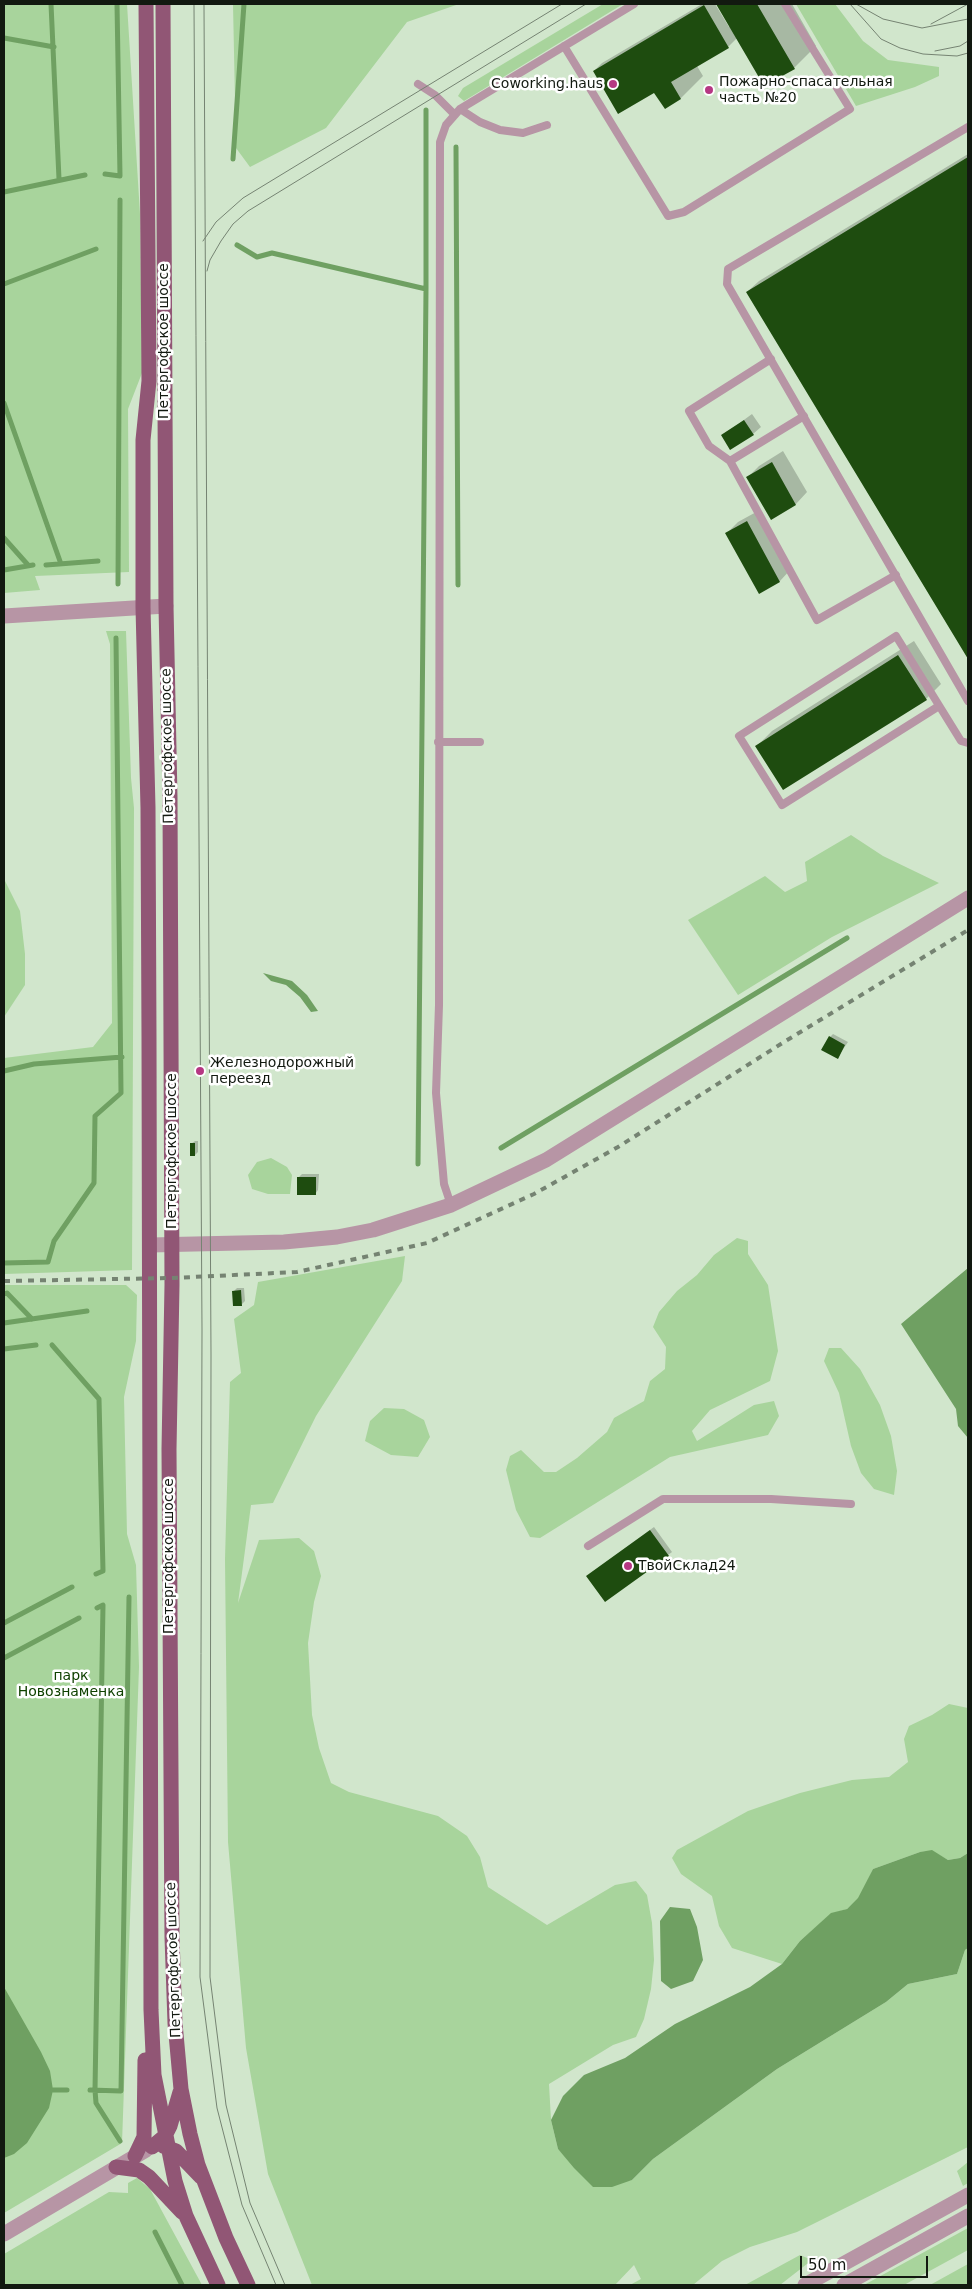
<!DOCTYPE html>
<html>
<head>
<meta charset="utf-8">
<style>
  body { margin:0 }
  #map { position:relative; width:972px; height:2289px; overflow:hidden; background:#d1e6cc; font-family:"DejaVu Sans",sans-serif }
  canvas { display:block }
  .frame { position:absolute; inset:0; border:5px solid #121910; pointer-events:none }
  .scale { position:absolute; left:800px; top:2256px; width:128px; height:22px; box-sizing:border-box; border:2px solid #121910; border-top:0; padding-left:6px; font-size:15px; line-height:18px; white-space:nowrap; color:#121910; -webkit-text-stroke:4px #fff; paint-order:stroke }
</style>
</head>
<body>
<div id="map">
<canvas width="972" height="2289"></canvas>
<div class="frame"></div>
<div class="scale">50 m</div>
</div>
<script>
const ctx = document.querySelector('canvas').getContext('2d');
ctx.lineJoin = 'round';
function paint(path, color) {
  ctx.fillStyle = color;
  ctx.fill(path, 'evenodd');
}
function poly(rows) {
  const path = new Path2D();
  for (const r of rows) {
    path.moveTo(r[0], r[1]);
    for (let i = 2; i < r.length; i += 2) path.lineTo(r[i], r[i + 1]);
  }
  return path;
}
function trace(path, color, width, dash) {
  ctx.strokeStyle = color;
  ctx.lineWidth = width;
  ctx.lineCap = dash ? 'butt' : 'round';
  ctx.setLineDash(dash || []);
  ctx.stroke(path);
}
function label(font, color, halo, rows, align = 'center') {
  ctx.font = font + ' "DejaVu Sans",sans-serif';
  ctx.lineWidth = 5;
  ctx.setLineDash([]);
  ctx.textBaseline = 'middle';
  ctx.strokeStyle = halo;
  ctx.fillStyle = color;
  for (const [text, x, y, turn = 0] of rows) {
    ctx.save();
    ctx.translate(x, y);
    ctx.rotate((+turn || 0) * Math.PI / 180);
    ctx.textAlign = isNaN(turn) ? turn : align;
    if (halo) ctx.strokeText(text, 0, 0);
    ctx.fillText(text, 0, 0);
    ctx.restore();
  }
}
paint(poly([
  [4,4,127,4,140,214,142,373,128,409,129,572,35,576,40,590,4,593],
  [233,4,459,4,407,22,326,128,250,167,236,148],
  [603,4,623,4,464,101,458,96,463,88],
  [796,4,835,4,863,41,888,60,939,67,939,76,915,87,856,106],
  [106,631,126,631,131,778,134,808,132,1270,4,1274,4,1058,93,1047,112,1023,110,644],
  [851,835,883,856,939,883,832,937,738,995,688,920,765,876,785,892,807,881,805,862],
  [4,879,20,911,25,954,25,985,4,1017],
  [271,1158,287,1167,292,1175,290,1194,268,1194,252,1189,248,1175,257,1162],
  [737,1238,748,1241,748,1254,768,1285,778,1351,770,1381,710,1410,692,1431,697,1441,754,1405,774,1401,779,1416,768,1435,670,1457,540,1538,530,1537,516,1510,506,1470,510,1456,521,1450,544,1472,556,1472,577,1458,607,1432,614,1418,644,1401,650,1381,665,1369,666,1347,653,1327,659,1312,677,1291,697,1275,714,1255],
  [405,1256,402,1281,316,1416,273,1503,251,1505,238,1603,259,1540,299,1538,314,1551,321,1576,314,1602,308,1643,312,1715,319,1748,331,1783,349,1792,438,1816,467,1836,480,1857,488,1887,547,1925,615,1885,636,1881,647,1895,652,1923,654,1960,651,1989,644,2019,636,2037,613,2045,549,2084,551,2120,558,2149,594,2187,632,2180,653,2159,777,2069,886,2002,908,1984,957,1974,965,1950,968,1948,968,2147,797,2232,750,2247,722,2261,693,2285,630,2285,641,2279,634,2265,615,2285,312,2285,268,2174,246,2048,228,1842,225,1559,230,1382,241,1373,234,1319,254,1305,258,1282],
  [4,1285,126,1285,137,1295,136,1341,124,1397,127,1534,136,1565,139,1667,122,2143,4,2213],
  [829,1348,841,1348,860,1369,880,1405,891,1436,897,1471,894,1495,874,1489,861,1473,851,1446,839,1393,824,1361],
  [384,1408,404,1409,424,1420,430,1437,418,1457,391,1455,365,1441,370,1421],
  [949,1704,968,1708,968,1853,960,1858,948,1860,932,1851,920,1852,873,1869,859,1898,847,1909,831,1914,800,1941,782,1964,732,1948,719,1926,712,1896,681,1874,672,1858,677,1850,748,1811,800,1793,852,1780,889,1777,908,1762,904,1739,909,1726,932,1715],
  [968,2162,968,2183,963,2186,957,2171],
  [137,2178,150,2189,202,2285,4,2285,4,2254,109,2192,128,2193,128,2183],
  [968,2228,968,2250,904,2285,864,2285],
  [800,2255,812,2260,780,2285,745,2285],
  [968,2264,968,2285,930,2285]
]), '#a8d49c');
paint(poly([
  [263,973,292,981,307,995,318,1011,311,1012,300,997,286,985,271,981],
  [968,1268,968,1438,958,1426,956,1409,901,1324],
  [932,1850,948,1860,960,1858,968,1853,968,1948,965,1950,957,1974,908,1984,886,2002,777,2069,653,2159,632,2180,612,2187,593,2187,574,2168,558,2149,551,2120,563,2096,584,2075,625,2058,675,2024,750,1987,782,1964,800,1941,831,1913,847,1909,858,1898,873,1869,920,1852],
  [670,1907,690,1909,697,1927,703,1960,693,1981,671,1989,661,1981,660,1921],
  [4,1987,41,2052,50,2071,53,2090,49,2108,27,2143,14,2154,4,2158]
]), '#6fa062');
paint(poly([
  [702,4,715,4,729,27,731,26,718,4,792,4,816,46,794,68,737,38,728,47,697,66,703,76,681,98,665,108,656,93,594,71,602,63],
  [968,154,968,656,747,292,759,281],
  [752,414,761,427,753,434,722,436],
  [783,451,807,492,796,504,771,518,748,477,759,466],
  [758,511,791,569,780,581,759,592,727,533,738,522],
  [914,641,941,684,926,699,757,746,772,731],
  [833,1034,848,1042,837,1058,830,1037],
  [195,1141,198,1141,198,1152,195,1155,191,1144],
  [302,1174,319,1174,318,1190,315,1194,298,1178],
  [237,1288,244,1288,245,1301,242,1304,233,1292],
  [654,1527,672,1552,668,1555,591,1573]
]), '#0003');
trace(poly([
  [51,4,59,179],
  [4,38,54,47],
  [456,147,458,585],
  [233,159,244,4],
  [105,174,120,176,117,4],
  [4,192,85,175],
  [237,245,257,257,272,253,426,289,418,1164],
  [4,284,96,249],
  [426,289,426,110],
  [4,403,61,564],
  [4,538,28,565],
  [46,565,98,561],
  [4,570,33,565],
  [118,584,120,200],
  [4,1071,34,1064,122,1057],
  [501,1148,847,938],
  [4,1263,48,1262,54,1241,94,1183,95,1116,121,1093,116,638],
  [4,1294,7,1293,32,1319],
  [4,1323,87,1311],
  [52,1345,99,1399,103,1571,96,1574],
  [4,1349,36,1345],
  [97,1608,103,1605,95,2090,96,2103,120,2141],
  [4,1623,72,1587],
  [4,1658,79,1618],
  [53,2090,67,2090],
  [90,2090,121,2091,129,1597],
  [155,2232,182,2285]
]), '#6fa062', 5);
paint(poly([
  [716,4,757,4,795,69,764,86],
  [704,5,729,48,671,82,681,99,665,109,654,93,618,114,593,71],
  [968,157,968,659,746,292],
  [744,420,754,435,730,450,721,435],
  [772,462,796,505,771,520,746,477],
  [747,521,780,582,759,594,725,533],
  [898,655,927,700,783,790,755,746],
  [829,1036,845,1045,838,1059,821,1050],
  [190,1143,195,1143,195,1156,190,1156],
  [297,1177,316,1177,316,1195,297,1195],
  [241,1290,242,1306,233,1306,232,1291],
  [650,1530,669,1556,605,1602,586,1576]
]), '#1e4c0f');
trace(poly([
  [564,46,668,216,684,212,850,109,785,4],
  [418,84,435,95,455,115],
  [460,109,480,122,500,130,523,133,547,125],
  [968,127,728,269,727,284,968,701],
  [771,359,689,411,709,446,730,461,817,620,896,575],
  [730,461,804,416],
  [939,706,782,805,739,736,896,636,961,741,968,743],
  [438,742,480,742],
  [451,1205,444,1184,436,1093,439,1005,440,142,446,125,460,109,634,4],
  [588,1546,663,1499,771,1499,851,1504]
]), '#b795a5', 8);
trace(poly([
  [4,616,166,606],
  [150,1245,284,1242,337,1237,373,1230,451,1205,546,1160,968,898],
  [805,2285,968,2195],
  [844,2285,968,2216]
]), '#b795a5', 15);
trace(poly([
  [4,2234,146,2150]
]), '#b795a5', 15);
trace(poly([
  [146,4,149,381,143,440,143,607,148,808,149,1038,151,2010,154,2075,175,2181,186,2216,218,2285],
  [163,4,166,606,170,798,172,1285,169,1449,172,1937,175,2023,181,2089,190,2134,198,2165,226,2238,248,2285],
  [163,2146,176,2151,201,2177],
  [152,2147,165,2136,170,2126,180,2092],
  [135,2156,144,2137,145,2060],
  [116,2167,139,2170,149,2177,182,2212]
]), '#915675', 15);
trace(poly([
  [194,4,202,1330,200,1977,217,2108,242,2205,276,2285],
  [204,4,211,1355,210,1977,226,2105,250,2203,285,2285],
  [850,4,881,39,900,48,923,54,957,56,968,53],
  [856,4,883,19,922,28,968,19],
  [931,24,968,4],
  [935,51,960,46,968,41],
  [203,241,216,222,243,198,562,4],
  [207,271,210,260,221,241,233,224,248,211,586,4]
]), '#758372', 1);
trace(poly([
  [4,1281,172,1278,297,1272,427,1243,534,1194,618,1147,784,1042,968,930]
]), '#758372', 4, [6, 6]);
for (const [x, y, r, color] of [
  [613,84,5,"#b63783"],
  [709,90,5,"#b63783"],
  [200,1071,5,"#b63783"],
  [628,1566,5,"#b63783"]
]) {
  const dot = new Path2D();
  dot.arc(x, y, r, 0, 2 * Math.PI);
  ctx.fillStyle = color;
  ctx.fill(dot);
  trace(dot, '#fff', 2);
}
label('14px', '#121910', '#fff', [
  ["Пожарно-спасательная",719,82],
  ["часть №20",719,98],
  ["Coworking.haus",603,84,"right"],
  ["Железнодорожный",210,1063],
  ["переезд",210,1079],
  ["ТвойСклад24",638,1566]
], 'left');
label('14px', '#121910', '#fff', [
  ["Петергофское шоссе",164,341,-90],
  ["Петергофское шоссе",168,746,-91],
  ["Петергофское шоссе",172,1151,-90],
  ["Петергофское шоссе",169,1556,-90],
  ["Петергофское шоссе",174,1960,-92]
]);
label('14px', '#0f4100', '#fff', [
  ["парк",71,1676],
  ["Новознаменка",71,1692]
]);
</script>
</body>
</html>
